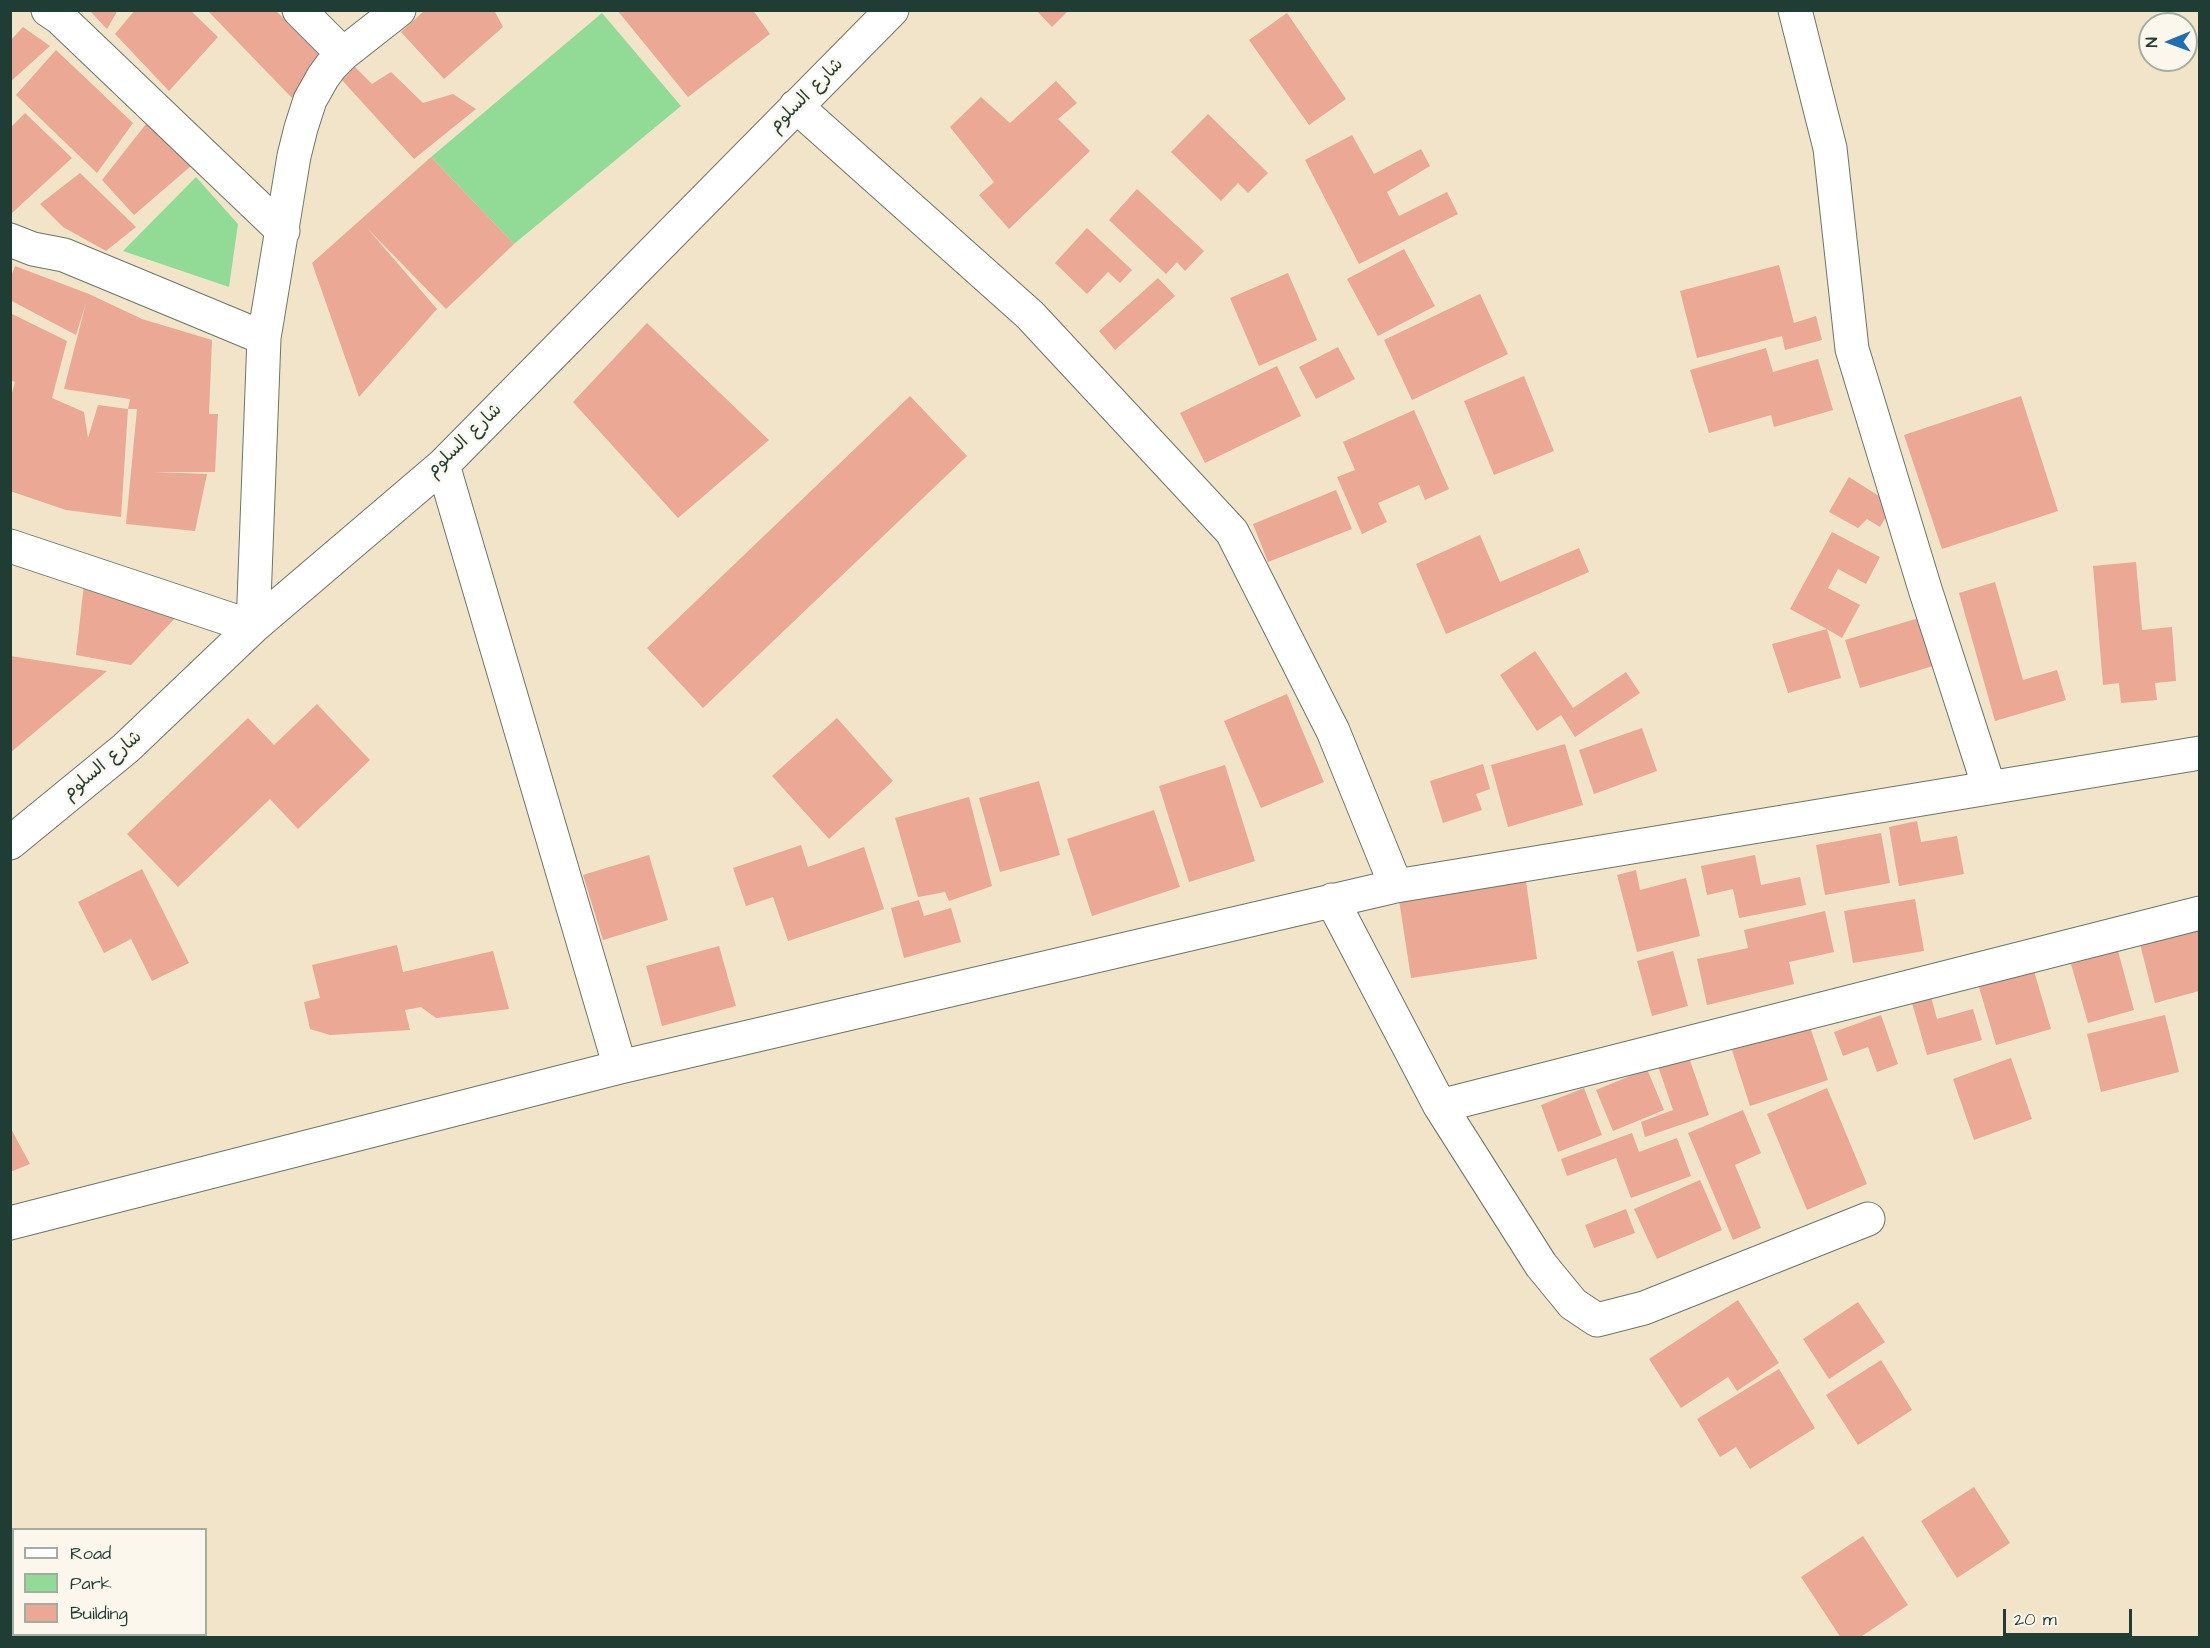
<!DOCTYPE html>
<html>
<head>
<meta charset="utf-8">
<style>
  body { margin:0 }
  #map { position:relative; width:2210px; height:1648px; overflow:hidden; background:#f2e4c8; font-family:"Architects Daughter",sans-serif }
  canvas { display:block }
  .frame { position:absolute; inset:0; border:12px solid #1f3d34; pointer-events:none }
  .legend { position:absolute; left:12px; top:1528px; width:195px; height:108px; box-sizing:border-box; background:#fbf7ec; border:2px solid #a3ada2; margin:0; padding:8px 10px; list-style:none; font-size:18px; color:#1f3d34 }
  .legend li { display:flex; align-items:center; gap:12px; height:30px }
  .legend b { width:30px; border:2px solid #a3ada2 }
  .north { position:absolute; left:2138px; top:12px; width:60px; height:60px; box-sizing:border-box; background:#fbf7ec; border:2px solid #a3ada2; border-radius:50%; rotate:269deg; font-size:16px; font-weight:700; line-height:24px; text-align:center; color:#1f3d34 }
  .north::after { content:''; display:block; margin:auto; width:21px; height:27px; background:#1f6fb2; clip-path:polygon(50% 0,100% 100%,50% 72%,0 100%) }
  .scale { position:absolute; left:2003px; top:1609px; width:129px; height:27px; box-sizing:border-box; border:3px solid #1f3d34; border-top:0; padding-left:8px; font-size:18px; line-height:21px; white-space:nowrap; color:#1f3d34; -webkit-text-stroke:4px #fbf7ec; paint-order:stroke }
</style>
</head>
<body>
<div id="map">
<canvas width="2210" height="1648"></canvas>
<div class="frame"></div>
<ul class="legend">
<li><b style="height:8px;background:#fff"></b>Road</li>
<li><b style="height:16px;background:#92db97"></b>Park</li>
<li><b style="height:16px;background:#eaa895"></b>Building</li>
</ul>
<div class="north">N</div>
<div class="scale">20 m</div>
</div>
<script>
const ctx = document.querySelector('canvas').getContext('2d');
ctx.lineJoin = 'round';
function paint(path, color) {
  ctx.fillStyle = color;
  ctx.fill(path, 'evenodd');
}
function poly(rows) {
  const path = new Path2D();
  for (const r of rows) {
    path.moveTo(r[0], r[1]);
    for (let i = 2; i < r.length; i += 2) path.lineTo(r[i], r[i + 1]);
  }
  return path;
}
function trace(path, color, width, dash) {
  ctx.strokeStyle = color;
  ctx.lineWidth = width;
  ctx.lineCap = dash ? 'butt' : 'round';
  ctx.setLineDash(dash || []);
  ctx.stroke(path);
}
function label(font, color, halo, rows, align = 'center') {
  ctx.font = font + ' "Architects Daughter","Playpen Sans Arabic",sans-serif';
  ctx.lineWidth = 5;
  ctx.setLineDash([]);
  ctx.textBaseline = 'middle';
  ctx.strokeStyle = halo;
  ctx.fillStyle = color;
  for (const [text, x, y, turn = 0] of rows) {
    ctx.save();
    ctx.translate(x, y);
    ctx.rotate((+turn || 0) * Math.PI / 180);
    ctx.textAlign = isNaN(turn) ? turn : align;
    if (halo) ctx.strokeText(text, 0, 0);
    ctx.fillText(text, 0, 0);
    ctx.restore();
  }
}
paint(poly([
  [602,13,681,106,514,244,431,157],
  [196,177,238,224,229,287,123,251]
]), '#92db97');
paint(poly([
  [89,10,118,10,107,29],
  [135,10,190,10,218,37,169,91,115,34],
  [207,10,275,10,321,55,292,98],
  [425,10,494,10,503,27,444,79,401,32],
  [617,10,753,10,770,34,688,97],
  [1036,10,1069,10,1052,27],
  [1287,13,1346,99,1309,125,1249,40],
  [23,27,50,46,10,82,10,41],
  [56,50,133,123,97,173,16,95],
  [353,65,372,84,391,72,423,103,453,94,476,109,414,159,341,79],
  [1056,81,1077,103,1058,119,1090,151,1009,229,979,195,994,182,950,127,981,97,1010,123],
  [25,113,72,158,12,213,10,128],
  [1208,114,1268,173,1248,193,1238,183,1221,201,1171,152],
  [146,124,191,166,134,215,102,180],
  [1352,135,1374,174,1421,149,1430,166,1387,192,1399,216,1447,192,1458,214,1359,264,1305,160],
  [431,157,514,244,446,309,367,228,437,309,359,397,312,263],
  [80,173,136,227,106,251,63,227,40,204],
  [1137,189,1204,251,1185,271,1177,262,1166,274,1109,220],
  [1087,228,1132,270,1120,283,1108,272,1087,294,1055,263],
  [1404,249,1435,306,1378,336,1347,279],
  [1779,265,1794,323,1816,316,1822,340,1785,350,1782,336,1697,358,1680,291],
  [15,266,89,294,142,319,212,340,209,414,218,414,215,472,153,472,207,474,195,531,126,524,137,409,128,409,130,399,64,389,86,303,76,335,10,300,10,279],
  [1288,273,1317,340,1259,366,1230,298],
  [1158,278,1175,296,1115,350,1099,331],
  [1480,294,1508,354,1412,400,1384,340],
  [10,313,67,341,52,398,84,412,88,438,98,405,128,409,121,517,66,510,10,491,10,400,15,382,10,380],
  [647,323,769,440,678,518,573,402],
  [1338,347,1355,379,1316,399,1299,367],
  [1766,348,1773,372,1818,359,1833,410,1774,427,1771,415,1709,433,1690,370],
  [1277,366,1301,416,1205,463,1180,413],
  [1524,376,1554,451,1494,475,1464,401],
  [910,396,967,456,703,708,647,648],
  [2021,396,2058,511,1942,549,1904,435],
  [1414,410,1449,489,1425,500,1419,485,1378,503,1387,522,1362,534,1337,477,1355,470,1343,442],
  [1849,477,1893,505,1880,527,1867,519,1858,528,1829,512],
  [1336,490,1352,529,1268,562,1253,524],
  [1832,532,1880,557,1866,584,1838,569,1828,588,1860,605,1842,638,1827,629,1841,678,1788,693,1772,644,1827,629,1790,609],
  [1480,535,1500,582,1579,548,1589,572,1446,634,1416,564],
  [2136,562,2142,630,2172,627,2176,681,2155,683,2157,700,2121,703,2119,683,2103,685,2093,566],
  [1995,582,2023,680,2057,670,2066,700,1995,721,1959,593],
  [84,584,176,617,131,665,76,655],
  [1919,618,1933,666,1860,688,1845,640],
  [1535,651,1573,708,1626,672,1640,693,1575,737,1561,715,1537,731,1500,675],
  [10,656,107,671,10,753],
  [1287,694,1324,782,1261,808,1224,721],
  [317,704,370,760,298,829,270,799,178,887,127,834,248,718,274,745],
  [837,718,893,781,829,839,772,776],
  [1642,728,1657,771,1594,794,1579,750],
  [1565,744,1583,805,1508,827,1491,765],
  [1483,764,1490,789,1476,794,1482,810,1443,823,1430,781],
  [1225,765,1255,861,1189,882,1159,786],
  [1039,781,1060,855,1000,872,979,798],
  [969,797,992,886,949,901,945,892,918,897,895,818],
  [1154,810,1180,887,1092,916,1067,839],
  [1917,821,1921,842,1957,836,1964,874,1899,886,1889,827],
  [1881,833,1890,883,1825,895,1816,845],
  [801,845,808,867,864,847,884,909,788,941,773,897,746,906,733,868],
  [649,855,668,920,603,940,583,875],
  [1755,855,1761,885,1800,877,1806,905,1739,918,1733,889,1707,895,1701,866],
  [142,869,189,963,152,981,131,939,104,953,78,902],
  [1636,870,1640,890,1686,878,1700,936,1637,952,1617,875],
  [1526,881,1537,959,1411,978,1399,900],
  [1915,899,1924,951,1853,963,1844,911],
  [919,900,924,916,951,908,961,942,904,958,891,908],
  [1825,911,1834,952,1789,962,1794,984,1707,1005,1697,959,1748,948,1744,930],
  [2199,923,2199,991,2155,1003,2139,940],
  [397,945,403,972,493,951,509,1009,436,1018,421,1007,405,1010,410,1030,330,1035,310,1029,304,1002,320,998,312,965],
  [719,946,736,1006,662,1026,646,966],
  [1673,951,1688,1006,1652,1016,1637,961],
  [2118,951,2134,1010,2088,1023,2071,964],
  [2034,971,2051,1029,1996,1045,1979,987],
  [1931,997,1937,1019,1973,1009,1982,1040,1927,1055,1912,1003],
  [1881,1015,1898,1064,1877,1072,1868,1047,1843,1056,1834,1032],
  [2165,1015,2179,1072,2101,1092,2087,1034],
  [1809,1024,1828,1080,1750,1106,1732,1050],
  [1687,1052,1709,1115,1645,1137,1641,1122,1673,1110,1657,1063],
  [2011,1058,2032,1119,1974,1140,1953,1079],
  [1647,1069,1664,1110,1613,1131,1596,1090],
  [1584,1088,1602,1135,1558,1152,1541,1105],
  [1827,1088,1867,1184,1807,1210,1767,1114],
  [1743,1110,1761,1153,1735,1165,1761,1228,1733,1240,1688,1133],
  [10,1127,30,1164,10,1172],
  [1632,1133,1639,1152,1677,1138,1691,1176,1631,1198,1616,1158,1567,1176,1561,1159],
  [1700,1180,1722,1230,1657,1259,1634,1209],
  [1626,1209,1635,1233,1594,1248,1585,1225],
  [1738,1300,1779,1363,1737,1391,1728,1377,1681,1408,1649,1359],
  [1858,1302,1885,1342,1829,1379,1803,1339],
  [1881,1360,1912,1410,1858,1445,1826,1395],
  [1779,1369,1815,1428,1750,1469,1736,1447,1720,1457,1697,1419],
  [1974,1487,2010,1543,1957,1578,1921,1521],
  [1863,1536,1908,1605,1859,1638,1841,1638,1801,1577]
]), '#eaa895');
const minor = poly([
  [48,10,60,18,283,231],
  [299,10,343,54],
  [1795,10,1830,148,1852,349,1925,589,1989,787],
  [796,106,1030,315,1232,532,1333,731,1396,886],
  [10,240,33,249,64,255,264,338],
  [443,465,620,1067],
  [10,546,253,627,264,338,294,156,301,128,310,100,323,77,331,66,343,54,399,10],
  [10,843,126,748,253,627,443,465,892,10],
  [1332,900,1440,1106,2200,913],
  [1440,1106,1541,1265,1573,1304,1597,1320,1644,1308,1868,1219],
  [10,1223,620,1067,1396,886,2200,753]
]);
trace(minor, '#697768', 35);
trace(minor, '#fff', 33);
label('18px', '#1f3d34', '#fbf7ec', [
  ["شارع السلوم",807,96,-45],
  ["شارع السلوم",465,441,-44],
  ["شارع السلوم",103,766,-40]
]);
</script>
</body>
</html>
